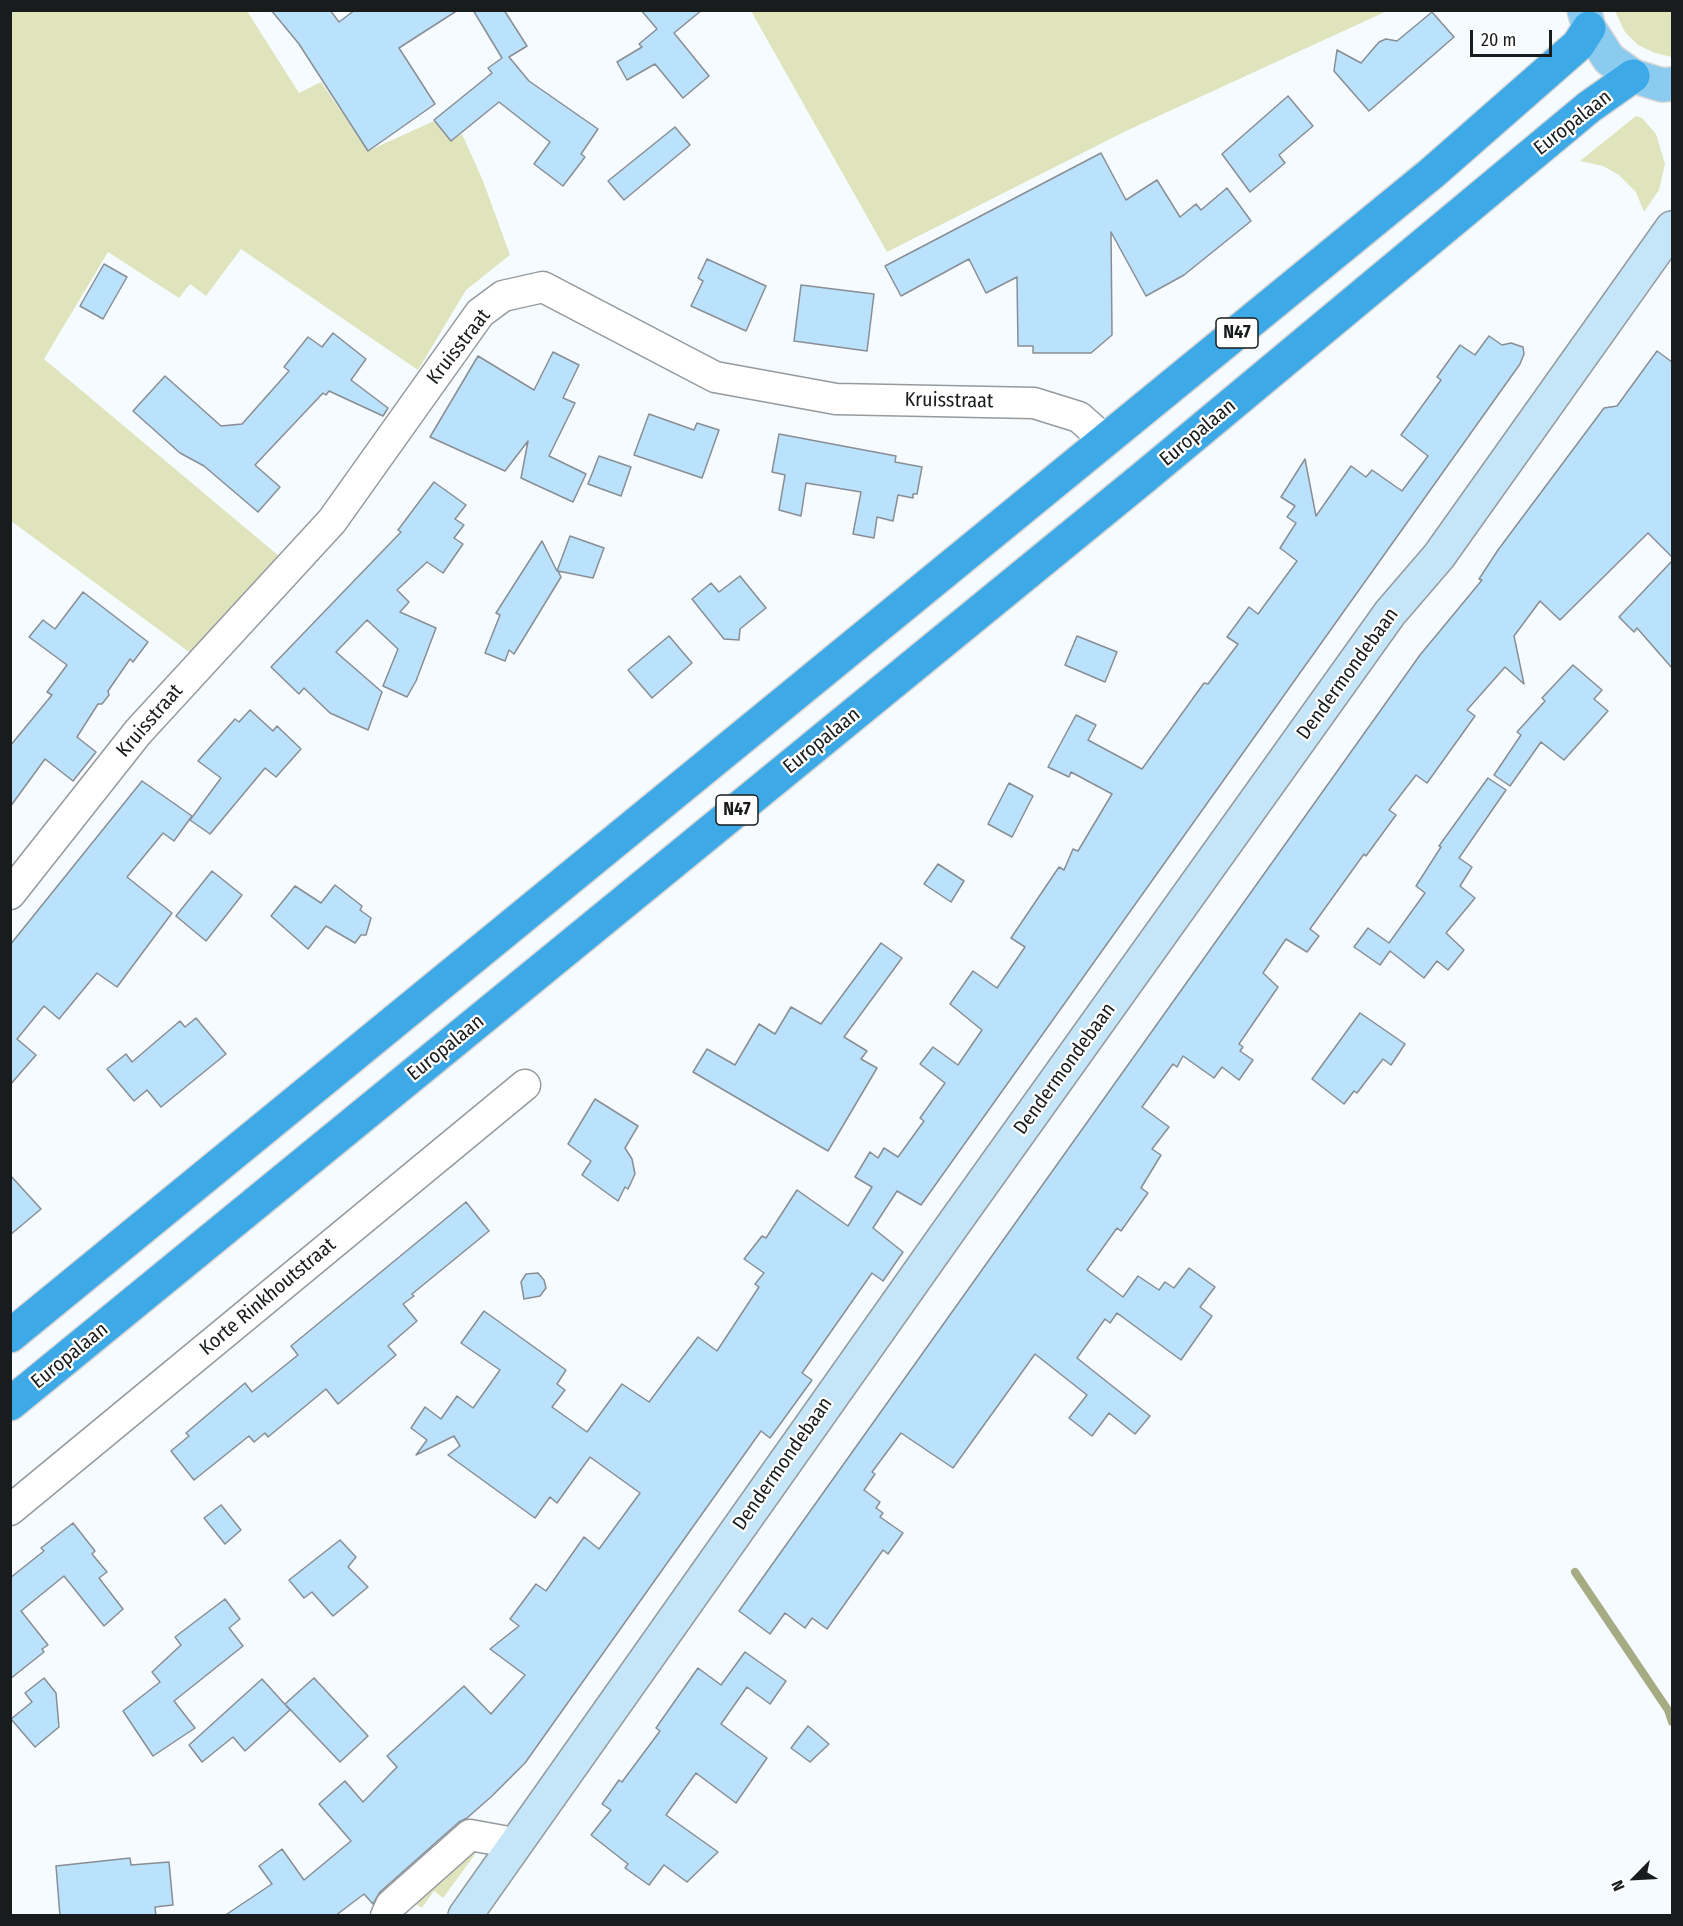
<!DOCTYPE html>
<style>
body{margin:0}
#map{position:relative;width:1683px;height:1926px;overflow:hidden;background:#f5fbff;font-family:"Fira Sans Condensed",sans-serif}
canvas{display:block}
.frame{position:absolute;inset:0;border:12px solid #191c1d;pointer-events:none}
.north{position:absolute;left:1605px;top:1848px;width:60px;height:60px;-webkit-text-stroke:4px #fff;paint-order:stroke;rotate:246deg;font-size:16px;font-weight:700;line-height:24px;text-align:center;color:#191c1d}
.north::after{content:'';display:block;margin:auto;width:21px;height:27px;background:#191c1d;clip-path:polygon(50% 0,100% 100%,50% 72%,0 100%)}
.scale{position:absolute;left:1470px;top:30px;width:82px;height:27px;box-sizing:border-box;border:3px solid #191c1d;border-top:0;padding-left:8px;font-size:18px;line-height:21px;white-space:nowrap;color:#191c1d;-webkit-text-stroke:4px #fff;paint-order:stroke}
</style>
<div id="map">
<canvas width="1683" height="1926"></canvas>
<div class="frame"></div>
<div class="north">N</div>
<div class="scale">20 m</div>
</div>
<script>
const ctx = document.querySelector('canvas').getContext('2d');
ctx.lineJoin = 'round';
function fillPath(path, color) { ctx.fillStyle = color; ctx.fill(path, 'evenodd'); }
const toPath = rows => new Path2D(rows.map(r => 'M' + r).join(''));
function trace(path, color, width, dash) { ctx.strokeStyle = color; ctx.lineWidth = width; ctx.lineCap = dash ? 'butt' : 'round'; ctx.setLineDash(dash || []); ctx.stroke(path); }
function drawText(font, color, halo, rows, align = 'center') {
  ctx.font = font + ' "Fira Sans Condensed",sans-serif'; ctx.lineWidth = 4.5; ctx.setLineDash([]); ctx.textBaseline = 'middle'; ctx.strokeStyle = halo; ctx.fillStyle = color; for (const [text, x, y, turn = 0] of rows) {
    ctx.save(); ctx.translate(x, y); ctx.rotate((+turn || 0) * Math.PI / 180); ctx.textAlign = isNaN(turn) ? turn : align; if (halo) ctx.strokeText(text, 0, 0); ctx.fillText(text, 0, 0); ctx.restore();
  }
}
fillPath(toPath([
 [11,11,247,11,299,93,321,82,368,151,434,121,451,141,462,134,483,181,510,255,466,290,418,370,241,249,206,296,190,284,179,298,108,252,44,359,280,557,192,654,11,521],
 [751,11,1387,11,1126,131,887,252],
 [1615,11,1672,11,1672,57,1655,53,1638,45,1625,32],
 [1636,116,1642,118,1656,134,1665,164,1659,190,1644,212,1636,192,1619,175,1603,166,1580,161],
 [484,1842,443,1898,434,1891,422,1908,414,1903]
]), '#dfe4bc');
trace(toPath([
 [1575,1572,1668,1710,1672,1722]
]), '#a6ab83', 8);
const building = toPath([
 [271,10,330,10,339,22,355,10,458,10,399,48,435,104,368,151,299,44,271,10],
 [473,10,504,10,527,46,509,57,529,81,598,129,581,154,585,157,563,186,534,164,550,142,499,102,451,141,434,120,492,73,488,68,502,58,473,10],
 [641,10,702,10,674,33,709,76,683,98,655,64,627,80,617,62,642,47,639,44,657,29,641,10],
 [1432,12,1454,37,1369,111,1334,71,1337,50,1361,63,1379,42,1386,39,1397,41,1432,12],
 [1288,96,1313,126,1279,155,1285,163,1250,192,1222,154,1288,96],
 [675,127,690,145,624,200,608,181,675,127],
 [1101,153,1126,200,1157,180,1180,217,1196,204,1201,210,1227,188,1251,221,1184,275,1146,296,1111,232,1112,335,1091,353,1033,353,1033,346,1018,346,1017,277,986,293,969,259,901,296,885,266,1101,153],
 [707,259,766,286,746,331,691,306,703,281,698,278,707,259],
 [104,264,127,277,103,319,80,306,104,264],
 [801,285,874,294,867,351,794,341,801,285],
 [333,333,366,359,351,380,388,408,383,416,329,391,326,395,323,393,255,465,280,487,258,512,204,466,180,453,133,411,165,376,221,426,242,424,289,371,284,367,308,337,322,347,333,333],
 [1489,336,1502,345,1511,343,1523,347,1524,354,1520,364,921,1205,897,1191,873,1228,903,1252,883,1281,872,1273,802,1373,812,1380,770,1438,761,1431,525,1763,492,1796,467,1818,459,1822,380,1892,373,1904,364,1894,335,1916,224,1916,272,1884,259,1866,282,1849,304,1880,351,1841,319,1804,345,1781,363,1802,397,1767,387,1756,464,1686,491,1714,525,1675,490,1649,519,1626,510,1619,536,1584,546,1591,584,1537,599,1549,640,1493,590,1457,557,1503,550,1497,535,1518,448,1455,460,1446,454,1436,416,1455,427,1440,411,1428,425,1407,441,1419,457,1396,473,1408,500,1370,461,1343,484,1311,566,1370,557,1384,565,1390,552,1407,587,1432,622,1384,649,1402,698,1337,717,1351,759,1287,755,1284,764,1273,744,1259,762,1236,766,1238,797,1190,848,1226,872,1187,855,1177,870,1152,878,1158,884,1148,898,1157,924,1121,920,1118,945,1083,920,1064,933,1047,958,1065,982,1030,950,1004,973,971,997,988,1025,947,1011,938,1059,867,1064,870,1073,849,1078,851,1112,794,1071,772,1069,777,1048,767,1076,715,1096,725,1088,740,1142,769,1204,683,1208,684,1238,644,1227,637,1249,607,1258,614,1297,561,1280,548,1296,523,1287,517,1295,506,1281,497,1305,459,1316,516,1351,466,1366,477,1372,470,1402,491,1428,456,1401,435,1441,380,1437,377,1460,345,1475,355,1489,336],
 [1657,351,1672,362,1672,557,1648,533,1560,620,1540,601,1514,636,1524,684,1505,667,1467,710,1475,716,1427,783,1416,775,1389,810,1396,815,1366,856,1364,854,1310,929,1319,936,1307,952,1286,939,1263,973,1278,987,1239,1044,1243,1047,1240,1051,1253,1060,1239,1080,1222,1067,1214,1078,1183,1056,1177,1067,1173,1064,1142,1107,1169,1127,1152,1149,1161,1155,1141,1188,1148,1193,1121,1231,1117,1228,1087,1270,1123,1297,1138,1276,1159,1290,1165,1282,1174,1288,1189,1268,1215,1287,1200,1307,1212,1316,1181,1360,1117,1313,1110,1323,1105,1319,1077,1358,1150,1416,1135,1434,1109,1413,1092,1436,1069,1418,1087,1395,1035,1354,953,1468,901,1433,872,1472,875,1474,864,1490,880,1502,876,1508,883,1513,880,1517,903,1533,888,1554,883,1550,827,1629,812,1618,805,1628,785,1613,770,1634,739,1611,1420,655,1482,580,1479,579,1498,550,1604,408,1617,406,1657,351],
 [553,352,579,365,563,398,575,403,549,456,586,474,573,502,521,478,528,441,505,471,430,437,478,356,534,390,553,352],
 [649,414,694,430,697,423,719,430,702,478,634,455,649,414],
 [779,434,896,456,895,462,922,467,917,494,913,494,913,498,898,495,893,521,877,517,874,538,853,534,861,492,806,483,801,516,779,510,785,475,772,472,779,434],
 [599,456,631,467,621,496,588,484,599,456],
 [434,482,466,505,455,519,464,525,454,538,463,544,443,573,427,562,397,590,409,602,400,612,436,628,416,681,407,697,383,686,398,649,367,620,336,652,382,692,368,730,330,713,304,688,299,694,271,667,401,532,398,530,434,482],
 [570,536,604,548,593,578,558,571,561,577,514,654,509,650,505,661,485,653,500,615,496,613,542,541,557,571,570,536],
 [1672,561,1672,668,1637,628,1634,632,1619,617,1672,561],
 [740,576,766,608,740,629,739,640,724,639,692,599,711,583,719,592,740,576],
 [83,592,148,642,133,662,130,659,108,691,109,695,102,704,98,704,77,737,96,752,73,781,45,759,10,807,10,746,52,695,47,692,67,665,29,637,43,620,55,629,83,592],
 [669,636,692,663,652,698,628,670,669,636],
 [1077,636,1117,652,1105,682,1065,665,1077,636],
 [1573,665,1602,690,1594,699,1608,711,1564,760,1541,742,1510,786,1494,775,1521,735,1517,732,1545,701,1542,698,1573,665],
 [250,710,273,731,277,726,301,749,276,777,265,768,210,834,190,820,221,778,198,761,235,719,239,722,250,710],
 [1488,778,1506,790,1459,858,1472,867,1460,886,1475,898,1446,933,1464,950,1448,970,1437,961,1424,978,1390,951,1380,965,1354,947,1368,928,1389,943,1425,893,1416,886,1441,847,1439,846,1488,778],
 [142,781,192,816,174,841,163,833,127,877,172,913,117,987,97,973,59,1019,44,1006,17,1039,36,1055,10,1085,10,945,142,781],
 [1009,783,1033,796,1012,837,988,824,1009,783],
 [938,864,964,881,951,902,924,884,938,864],
 [212,871,242,895,206,941,176,916,212,871],
 [335,885,362,906,360,910,371,918,366,935,361,935,355,943,326,926,308,949,271,916,295,886,321,903,335,885],
 [881,943,902,958,844,1037,867,1051,861,1059,877,1068,828,1151,693,1072,707,1049,735,1065,759,1024,775,1034,791,1007,821,1024,881,943],
 [1360,1013,1405,1044,1391,1065,1383,1059,1357,1093,1354,1091,1344,1104,1312,1079,1360,1013],
 [196,1018,226,1054,161,1107,147,1090,134,1101,107,1069,126,1054,132,1062,180,1021,185,1027,196,1018],
 [595,1099,638,1126,625,1148,632,1159,635,1174,628,1189,625,1187,618,1201,582,1175,591,1161,568,1144,595,1099],
 [10,1175,41,1209,10,1235,10,1175],
 [466,1202,489,1231,412,1294,414,1296,403,1304,417,1321,388,1346,396,1355,338,1404,326,1389,268,1437,265,1433,254,1442,249,1436,194,1480,171,1451,189,1436,186,1433,245,1383,252,1392,298,1355,291,1346,466,1202],
 [538,1273,544,1280,546,1288,540,1296,524,1299,521,1282,526,1274,538,1273],
 [221,1505,241,1530,225,1544,204,1518,221,1505],
 [73,1523,95,1551,92,1554,107,1572,99,1578,123,1609,104,1626,64,1576,21,1611,48,1645,42,1649,44,1652,10,1679,10,1578,44,1551,41,1548,73,1523],
 [340,1540,356,1557,348,1567,368,1587,333,1616,312,1592,304,1598,289,1580,340,1540],
 [225,1599,240,1619,229,1628,243,1646,174,1701,195,1728,153,1756,123,1711,160,1682,152,1672,181,1645,175,1637,225,1599],
 [745,1652,786,1681,770,1704,747,1687,721,1724,767,1758,736,1803,696,1773,666,1815,718,1852,687,1882,664,1865,649,1885,625,1868,628,1864,591,1835,611,1810,602,1804,619,1780,622,1782,660,1731,656,1728,698,1668,721,1685,745,1652],
 [44,1678,56,1693,59,1727,35,1747,11,1719,32,1702,25,1693,44,1678],
 [314,1678,368,1736,340,1762,285,1704,314,1678],
 [262,1679,290,1710,245,1751,233,1737,202,1762,189,1745,262,1679],
 [808,1726,829,1744,810,1762,791,1748,808,1726],
 [130,1858,131,1865,169,1862,173,1905,155,1907,156,1916,60,1916,56,1866,130,1858]
]);
fillPath(building, '#bbe2fc');
trace(building, '#888e93', 1.5);
const street = toPath([
 [10,894,138,732,332,521,480,313,503,296,543,287,715,377,836,399,1034,403,1079,417,1106,441],
 [10,1510,525,1085],
 [386,1916,391,1905,470,1835,514,1843]
]);
const secondary = toPath([
 [465,1916,945,1236,1390,613,1439,556,1672,228]
]);
const primary = toPath([
 [1584,10,1589,28,1609,59,1633,76,1662,85,1672,84]
]);
const highway = toPath([
 [10,1336,1432,173,1578,45,1589,28],
 [10,1404,1143,478,1589,107,1633,76]
]);
trace(street, '#949a9e', 33);
trace(secondary, '#949a9e', 36);
trace(primary, '#d6d6d6', 36);
trace(highway, '#d6d6d6', 36);
trace(street, '#fff', 30);
trace(secondary, '#c5e5f8', 33);
trace(primary, '#8bcbf0', 33);
trace(highway, '#3da9e6', 33);
for (const [x, y, w] of [
 [1237,333,42],
 [737,810,42]
]) { const box = new Path2D(); box.roundRect(x - w / 2, y - 15, w, 30, 4.5); ctx.fillStyle = '#fff'; ctx.fill(box); trace(box, '#191c1d', 1.5); }
drawText('bold 18px', '#191c1d', null, [
 ["N47",1237,333],
 ["N47",737,810]
]);
drawText('20px', '#191c1d', '#fff', [
 ["Europalaan",1573,123,-38],
 ["Kruisstraat",459,347,-52],
 ["Kruisstraat",949,401,1],
 ["Europalaan",1198,433,-40],
 ["Dendermondebaan",1348,674,-54],
 ["Kruisstraat",150,721,-49],
 ["Europalaan",822,741,-39],
 ["Europalaan",446,1048,-39],
 ["Dendermondebaan",1065,1069,-54],
 ["Korte Rinkhoutstraat",268,1297,-40],
 ["Europalaan",70,1356,-39],
 ["Dendermondebaan",783,1464,-55]
]);
</script>
